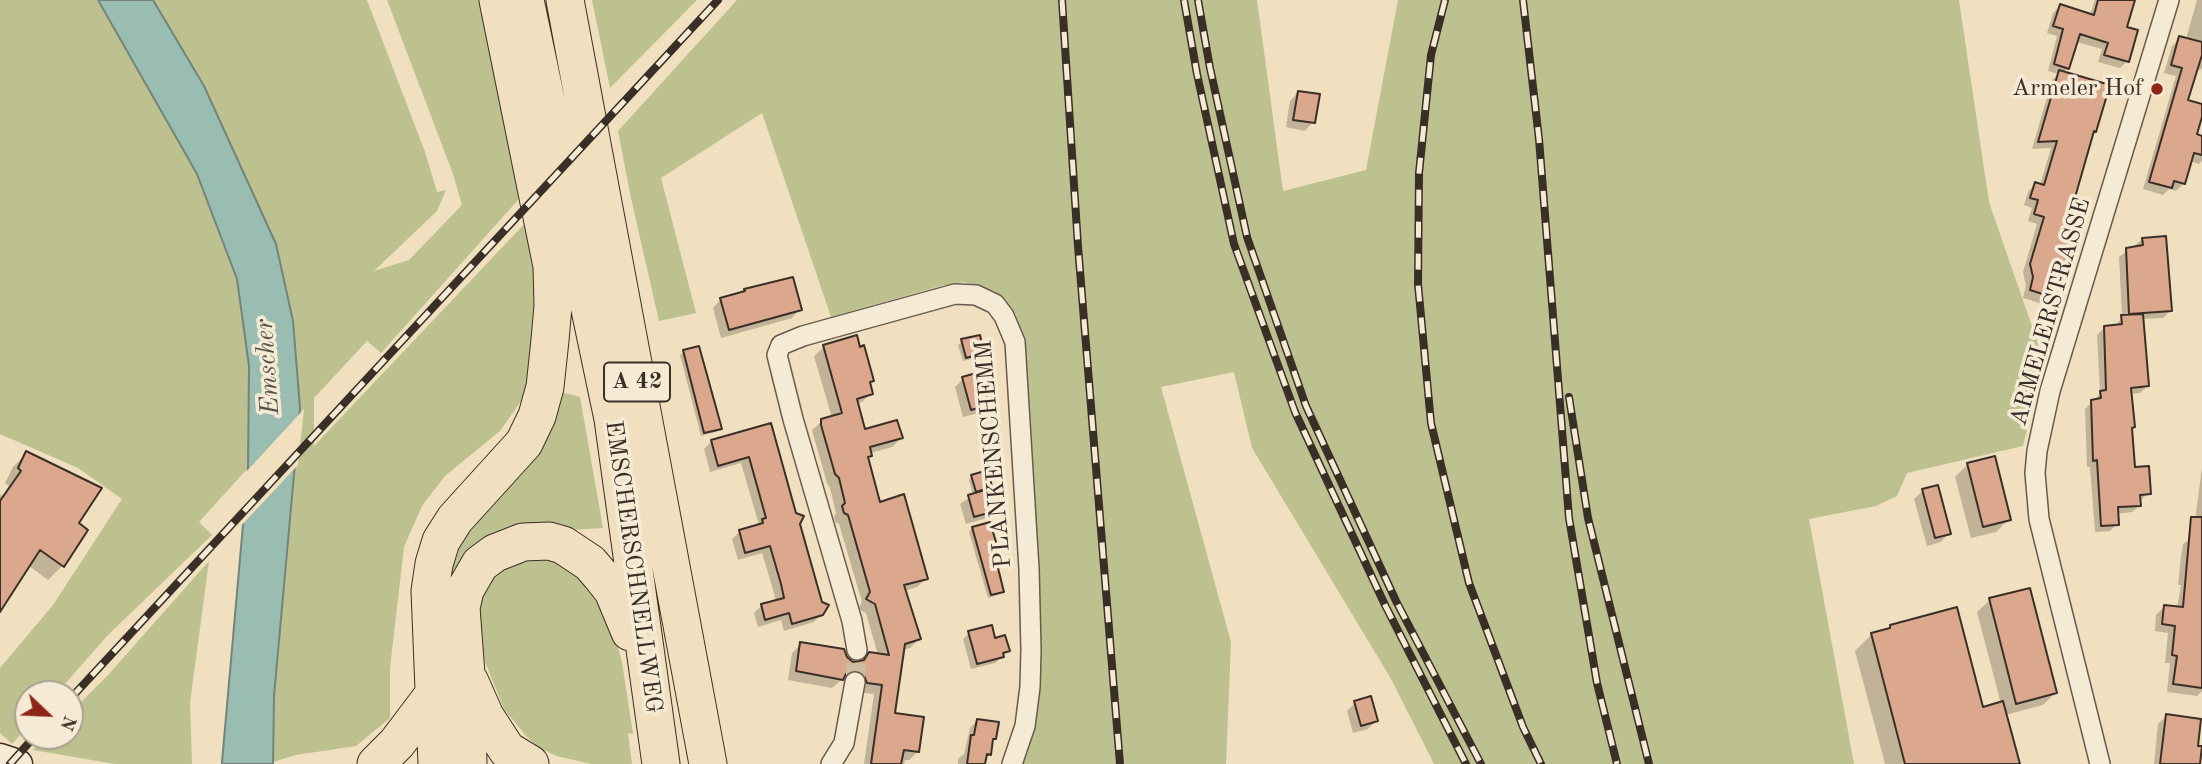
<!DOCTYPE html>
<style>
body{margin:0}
#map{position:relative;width:2202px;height:764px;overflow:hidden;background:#f0e0bf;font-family:"Old Standard TT",serif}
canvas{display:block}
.north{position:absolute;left:14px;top:680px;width:70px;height:70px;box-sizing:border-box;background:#f5ebd5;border:2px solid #aaa08f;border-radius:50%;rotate:113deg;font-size:19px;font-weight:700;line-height:28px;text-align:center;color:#3a2f27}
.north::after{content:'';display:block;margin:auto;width:24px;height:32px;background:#8f2418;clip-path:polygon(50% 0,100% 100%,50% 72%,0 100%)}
</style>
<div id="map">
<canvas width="2202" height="764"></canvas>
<div class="north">N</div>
</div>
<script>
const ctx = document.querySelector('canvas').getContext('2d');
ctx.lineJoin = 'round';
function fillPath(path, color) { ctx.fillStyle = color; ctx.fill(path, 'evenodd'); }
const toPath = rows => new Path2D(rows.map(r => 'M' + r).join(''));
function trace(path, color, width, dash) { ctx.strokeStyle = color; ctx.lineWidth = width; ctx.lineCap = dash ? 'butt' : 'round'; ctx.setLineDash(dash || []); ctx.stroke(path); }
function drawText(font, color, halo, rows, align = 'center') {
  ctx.font = font + ' "Old Standard TT",serif'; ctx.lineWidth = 7; ctx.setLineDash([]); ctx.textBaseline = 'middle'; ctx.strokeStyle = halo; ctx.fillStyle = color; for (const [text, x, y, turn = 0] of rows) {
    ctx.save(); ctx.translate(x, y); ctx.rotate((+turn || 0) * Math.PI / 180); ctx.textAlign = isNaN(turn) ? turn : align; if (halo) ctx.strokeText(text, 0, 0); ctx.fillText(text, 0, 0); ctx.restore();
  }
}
fillPath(toPath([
 [0,0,98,0,197,174,237,279,249,365,248,468,199,522,212,535,108,635,56,694,28,694,28,726,12,744,0,733,0,668,53,605,122,499,78,468,0,434],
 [153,0,367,0,425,152,437,192,446,190,437,211,374,271,409,260,462,205,453,174,387,0,488,0,527,190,381,353,367,341,314,398,314,446,530,218,545,288,535,381,500,431,445,476,422,506,404,547,390,668,390,718,356,746,296,755,273,762,274,696,300,408,293,321,276,244,204,86],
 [592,0,697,0,610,88],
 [737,0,1257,0,1283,191,1366,170,1398,0,1959,0,1989,202,2045,364,2034,399,2023,446,1907,473,1897,496,1876,506,1809,519,1854,764,1434,764,1390,677,1252,448,1234,372,1161,387,1231,642,1226,764,1022,764,1038,705,1041,655,1040,611,1022,340,1016,315,1004,298,994,291,964,282,940,286,831,317,762,113,661,178,696,313,659,321,631,198,618,131],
 [561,392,580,397,603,528,529,533,447,630,450,572,461,536],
 [534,554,579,570,611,622,622,662,633,734,628,733,632,764,591,764,557,756,539,748,527,737,504,709,479,647,473,611,491,575],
 [209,561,190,703,192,764,115,764,33,750,47,736,70,736,70,713,108,675]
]), '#bdc18f');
const water = toPath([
 [98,0,153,0,204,86,276,244,293,321,300,408,274,696,273,764,222,764,222,762,248,468,249,366,237,279,197,174,98,0]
]);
fillPath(water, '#9abdb1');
trace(water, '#74847a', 2);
fillPath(toPath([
 [304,409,298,465,240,527,245,473]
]), '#f0e0bf');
fillPath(toPath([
 [2095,0,2133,0,2125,28,2136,31,2127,61,2120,68,2098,62,2102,49,2076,42,2068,68,2063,73,2094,131,2091,134,2069,215,2072,235,2056,284,2050,296,2043,304,2023,298,2026,286,2023,272,2037,224,2028,221,2032,208,2024,205,2028,192,2035,184,2040,185,2051,148,2032,149,2052,80,2058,74,2048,71,2057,36,2047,33,2053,13,2060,6,2090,15],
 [2197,0,2202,0,2202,68,2200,70,2196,69,2186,101,2202,105,2195,135,2202,138,2202,161,2199,164,2190,161,2184,183,2176,191,2169,189,2163,195,2143,189,2176,76,2164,73,2169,56,2172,46,2180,38,2186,39],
 [1298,92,1313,122,1305,131,1286,127,1290,101],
 [2143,239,2171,310,2163,318,2141,319,2148,386,2140,393,2130,394,2133,469,2149,493,2139,501,2140,505,2132,512,2116,514,2117,524,2110,531,2095,532,2090,467,2087,467,2085,409,2100,394,2097,335,2104,328,2115,327,2122,317,2119,257],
 [745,291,800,309,792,318,721,338,713,308,721,299],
 [962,341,982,353,979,357,963,361,958,345],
 [824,347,872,381,868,384,871,393,862,402,856,404,864,431,901,438,892,447,870,453,867,459,879,504,926,578,917,587,904,591,919,639,910,648,902,650,893,714,918,751,909,760,905,760,904,764,864,764,874,694,858,692,855,682,846,678,840,681,832,688,788,680,792,653,801,644,846,658,853,663,861,662,869,654,878,655,866,613,858,609,862,602,839,524,835,522,834,517,836,513,830,488,827,483,813,434,812,430,822,421,832,418,814,356],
 [684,352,720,428,716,432,701,436,680,355],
 [963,379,987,405,979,413,963,417,955,387],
 [770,425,822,614,814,622,784,631,781,620,758,627,754,613,762,605,776,602,774,593,762,553,738,560,732,539,740,531,759,525,741,463,710,472,704,449,712,441],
 [27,453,76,523,62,566,48,580,28,565,0,609,0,494,2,496,9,486,5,483,13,467],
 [1968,464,2009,519,1996,532,1971,538,1955,477],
 [2202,467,2202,691,2197,696,2167,692,2170,663,2165,663,2168,633,2155,631,2156,615,2164,607,2177,608,2181,585,2178,585,2181,557,2183,544,2193,537],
 [972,476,990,486,987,490,993,511,984,519,966,524,960,504,973,495,969,480],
 [1923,491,1949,533,1941,542,1927,546,1914,499],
 [972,528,1002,591,998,595,988,598,969,532],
 [1990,600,2055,693,2043,705,2005,715,2018,764,1885,764,1855,651,1872,634,1887,630,1891,626,1982,709,2001,704,1977,612],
 [969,633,994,640,1008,651,995,663,971,669,963,639],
 [1355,703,1377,720,1368,729,1353,733,1347,711],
 [2166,716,2196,747,2198,764,2154,764,2158,724],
 [977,721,997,723,989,754,984,759,983,764,958,764,958,759,964,754,970,728]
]), '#0003');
const building = toPath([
 [2098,0,2135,0,2127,27,2138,30,2129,62,2104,55,2108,43,2080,34,2069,69,2054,64,2063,29,2053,26,2060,4,2094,15,2098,0],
 [2179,36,2202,42,2202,55,2188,100,2202,104,2202,117,2197,134,2202,136,2202,155,2194,153,2185,184,2174,181,2172,188,2149,182,2182,68,2171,65,2179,36],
 [2059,70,2110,85,2096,132,2094,131,2070,215,2079,230,2075,233,2062,274,2058,285,2056,284,2052,297,2030,290,2033,277,2030,264,2044,217,2034,214,2038,200,2030,198,2035,182,2044,185,2057,141,2038,142,2059,70],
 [1298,91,1320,94,1315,123,1293,120,1298,91],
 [2166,236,2172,311,2129,314,2126,248,2143,245,2142,238,2166,236],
 [793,277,802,310,729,330,720,298,745,291,744,289,793,277],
 [2143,314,2149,386,2131,388,2135,427,2132,428,2135,467,2149,466,2151,494,2140,495,2141,506,2118,507,2119,525,2101,526,2097,460,2093,461,2091,400,2101,398,2100,391,2106,390,2104,326,2122,324,2121,315,2143,314],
 [857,335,860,347,864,345,874,381,870,382,873,394,857,399,865,429,897,420,903,438,870,447,872,456,868,457,880,502,904,494,928,579,904,585,921,639,905,644,895,713,924,717,919,752,904,750,901,764,871,764,882,685,867,683,863,673,856,670,846,674,843,680,796,671,800,642,844,649,847,657,853,662,864,660,869,652,889,655,875,604,866,599,870,592,848,515,844,513,842,506,845,503,839,478,835,474,821,425,821,419,842,413,823,345,857,335],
 [980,335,984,353,966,358,961,339,980,335],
 [699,346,722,429,704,433,683,350,699,346],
 [980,372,989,405,971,410,962,377,980,372],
 [771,423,796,513,804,516,800,524,822,602,829,605,823,615,792,624,789,613,765,620,761,604,784,598,781,584,770,546,745,553,739,530,763,523,762,519,766,518,749,457,718,466,711,440,771,423],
 [26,451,102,488,79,523,88,530,64,567,40,550,0,612,0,501,21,471,18,468,26,451],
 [1995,456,2011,520,1983,527,1967,463,1995,456],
 [988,470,992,487,976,492,971,475,988,470],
 [1938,485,1951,534,1935,538,1922,489,1938,485],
 [988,489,995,511,974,517,968,495,988,489],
 [2191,517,2202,517,2202,688,2173,684,2177,656,2172,655,2175,626,2162,624,2164,605,2183,607,2191,517],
 [990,522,996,542,992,544,1004,592,991,595,972,527,990,522],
 [2030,588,2057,693,2016,704,1989,598,2030,588],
 [1957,607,1983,707,2003,701,2020,764,1905,764,1871,633,1890,628,1890,625,1957,607],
 [992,625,995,638,1005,635,1010,651,1003,653,1004,657,977,664,968,631,992,625],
 [1371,696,1378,721,1361,726,1354,701,1371,696],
 [2166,714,2201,719,2198,746,2202,746,2200,764,2160,764,2166,714],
 [977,719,999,722,996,739,993,739,991,755,987,754,985,764,967,764,971,735,974,735,977,719]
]);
fillPath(building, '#dca88d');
trace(building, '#3a2f27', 2);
trace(toPath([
 [855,682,857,650]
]), '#ccbda1', 19, [19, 10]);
const minor = toPath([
 [857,650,852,621,793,419,777,355,781,345,803,336,955,294,976,295,995,304,1004,316,1015,342,1029,569,1031,650,1030,687,1025,726,1012,764],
 [831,764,844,743,855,682],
 [2100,764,2039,519,2035,473,2037,451,2050,391,2169,0]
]);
const secondary = toPath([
 [0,758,18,764]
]);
const motorway = toPath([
 [525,0,613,419,661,764],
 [565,0,708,764],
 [470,682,485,716,507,750,530,764],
 [376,764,397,743,434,694],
 [437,764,430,591,434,564,441,541,455,519,524,443,537,416,545,387,550,340,553,306,552,266,498,0],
 [468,764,466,674,461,608,465,590,480,564,495,553,523,542,549,541,563,545,590,563,602,577,613,591,630,632]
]);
trace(minor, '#685b4d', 22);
trace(secondary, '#3a2f27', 31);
trace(motorway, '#3a2f27', 39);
trace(minor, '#f5ebd5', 19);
trace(secondary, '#f5ebd5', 28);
trace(motorway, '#f0e0bf', 37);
const rail = toPath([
 [1062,0,1078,246,1120,764],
 [1184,0,1197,74,1234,244,1295,412,1385,605,1466,764],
 [1198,0,1210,68,1247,237,1306,406,1396,601,1481,764],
 [1445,0,1431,55,1419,173,1418,284,1431,423,1469,583,1523,727,1541,764],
 [1523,0,1539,139,1569,518,1597,683,1617,764],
 [1569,397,1588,518,1649,764],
 [70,699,718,0],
 [10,764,35,736]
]);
trace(rail, '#3a2f27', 8);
trace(rail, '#f5ebd5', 5, [16]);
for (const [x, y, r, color] of [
 [2157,89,7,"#8f2418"]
]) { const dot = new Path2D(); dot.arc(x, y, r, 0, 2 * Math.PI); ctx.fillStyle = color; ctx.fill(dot); trace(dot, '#f5ebd5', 2.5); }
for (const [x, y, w] of [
 [637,382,66]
]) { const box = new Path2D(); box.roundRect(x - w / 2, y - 19.5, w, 39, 5); ctx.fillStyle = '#f5ebd5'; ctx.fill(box); trace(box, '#3a2f27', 2); }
drawText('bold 23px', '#3a2f27', null, [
 ["A 42",637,382]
]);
drawText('24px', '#3a2f27', '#f5ebd5', [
 ["Armeler Hof",2143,89]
], 'right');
drawText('24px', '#3a2f27', '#f5ebd5', [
 ["ARMELERSTRASSE",2051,312,-74],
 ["PLANKENSCHEMM",994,454,-95],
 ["EMSCHERSCHNELLWEG",633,567,82]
]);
drawText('italic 26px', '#52524a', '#f5ebd5', [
 ["Emscher",268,367,-94]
]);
</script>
